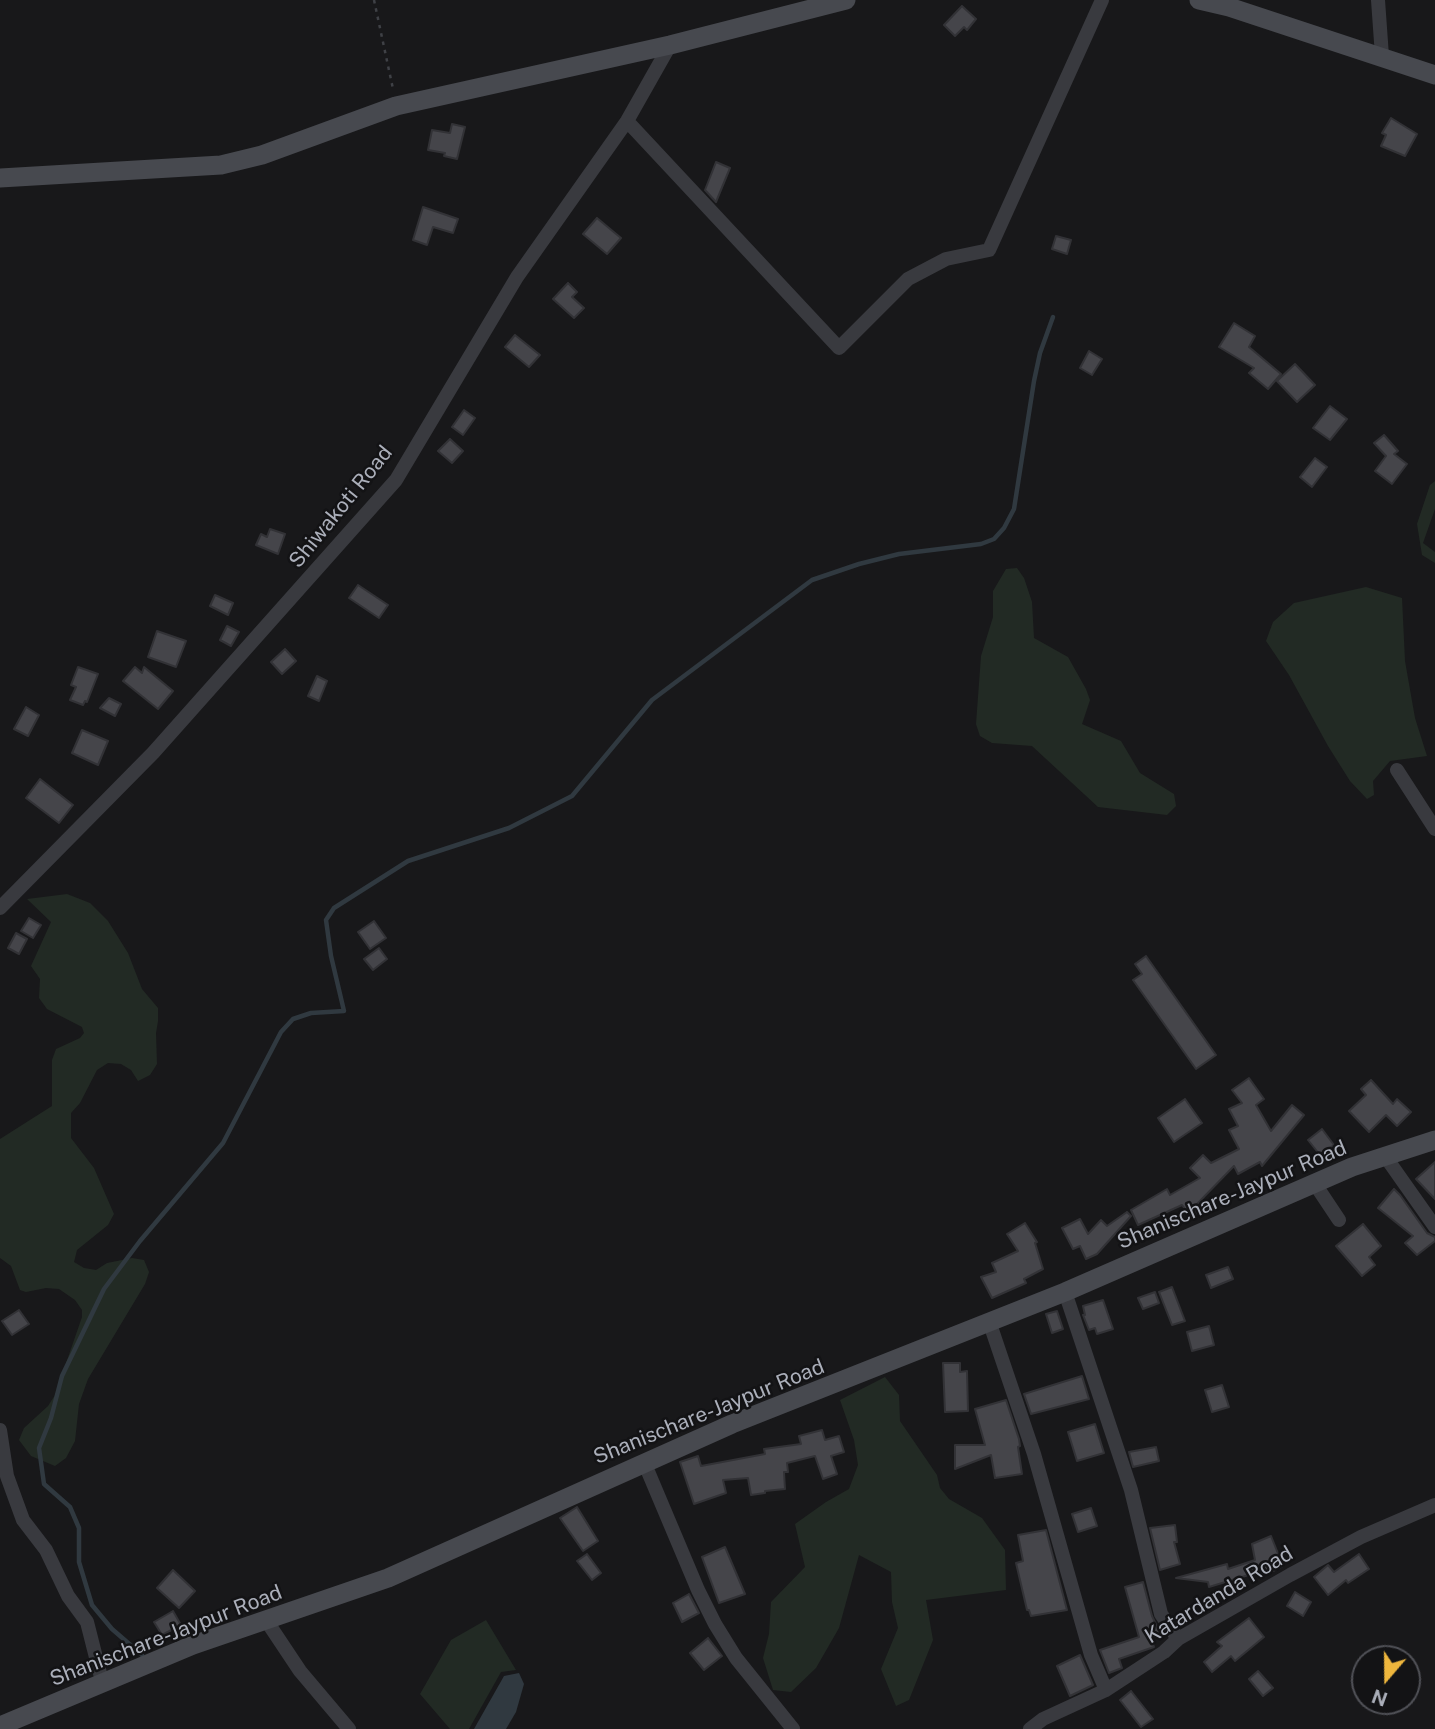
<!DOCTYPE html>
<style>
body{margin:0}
#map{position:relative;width:1435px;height:1729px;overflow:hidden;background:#18181a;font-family:"Public Sans",sans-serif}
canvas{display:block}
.north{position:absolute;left:1351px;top:1645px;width:70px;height:70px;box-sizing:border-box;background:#131315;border:2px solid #505157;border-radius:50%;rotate:200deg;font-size:19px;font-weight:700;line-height:28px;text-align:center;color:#abafba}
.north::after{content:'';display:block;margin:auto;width:24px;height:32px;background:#eeb63d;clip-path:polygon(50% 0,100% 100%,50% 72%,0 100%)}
</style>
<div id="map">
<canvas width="1435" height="1729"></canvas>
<div class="north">N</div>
</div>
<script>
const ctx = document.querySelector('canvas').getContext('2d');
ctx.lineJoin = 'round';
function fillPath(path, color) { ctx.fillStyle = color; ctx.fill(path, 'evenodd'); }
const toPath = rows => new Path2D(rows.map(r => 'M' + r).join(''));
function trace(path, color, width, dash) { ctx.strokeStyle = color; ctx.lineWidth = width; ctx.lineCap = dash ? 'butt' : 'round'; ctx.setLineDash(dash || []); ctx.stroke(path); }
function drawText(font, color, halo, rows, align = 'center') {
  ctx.font = font + ' "Public Sans",sans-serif'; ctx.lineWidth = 5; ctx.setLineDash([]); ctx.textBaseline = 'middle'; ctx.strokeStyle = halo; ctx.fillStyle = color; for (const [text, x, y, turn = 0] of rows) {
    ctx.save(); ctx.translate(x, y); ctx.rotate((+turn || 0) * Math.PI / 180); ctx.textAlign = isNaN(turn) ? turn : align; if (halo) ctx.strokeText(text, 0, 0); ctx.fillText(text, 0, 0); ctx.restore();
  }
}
fillPath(toPath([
 [1435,481,1435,509,1423,543,1435,552,1435,563,1422,555,1417,524,1430,485],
 [1017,568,1024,578,1032,602,1034,638,1068,657,1086,689,1090,700,1082,724,1121,741,1140,773,1174,794,1176,806,1167,815,1098,807,1032,746,992,743,980,736,976,724,981,656,993,617,993,591,1006,569],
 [1366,587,1402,598,1405,661,1415,718,1427,756,1390,761,1373,781,1374,795,1367,799,1350,781,1328,746,1289,675,1266,641,1273,622,1294,603],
 [67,894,90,903,108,921,128,953,142,989,158,1008,158,1021,156,1033,157,1064,150,1075,138,1081,131,1070,121,1064,108,1063,97,1070,80,1103,71,1113,71,1138,94,1168,114,1214,108,1225,77,1250,74,1262,84,1268,96,1270,107,1263,132,1258,144,1260,149,1272,145,1284,88,1379,79,1404,75,1441,66,1458,55,1466,31,1456,19,1440,24,1428,48,1406,55,1395,82,1317,82,1310,75,1300,59,1289,46,1288,26,1292,20,1290,11,1266,0,1258,0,1139,52,1106,52,1060,56,1049,80,1038,84,1033,82,1027,47,1009,39,998,40,979,31,966,51,922,27,899],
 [885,1377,899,1395,900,1421,937,1475,940,1488,949,1499,982,1518,1005,1550,1006,1590,926,1600,933,1640,909,1700,896,1706,881,1669,898,1628,892,1602,891,1572,859,1555,839,1628,816,1668,791,1692,773,1690,763,1658,769,1634,771,1602,805,1567,795,1524,826,1502,849,1489,858,1465,854,1440,840,1400],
 [486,1620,516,1670,501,1672,469,1729,450,1729,420,1694,451,1640]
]), '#222a24');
fillPath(toPath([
 [519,1673,524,1684,516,1712,506,1729,474,1729,504,1676]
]), '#303940');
trace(toPath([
 [142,1655,112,1629,92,1605,79,1562,79,1528,70,1507,44,1484,39,1448,51,1418,62,1376,104,1289,140,1241,223,1143,281,1032,293,1019,311,1013,344,1011,331,956,326,920,334,908,408,861,509,828,572,796,652,700,812,580,859,564,899,554,981,544,994,539,1004,528,1014,509,1034,381,1040,353,1053,317]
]), '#303940', 4.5);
const building = toPath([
 [962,6,976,19,967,30,964,27,955,36,944,25,962,6],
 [1391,118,1417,134,1405,156,1381,146,1386,135,1382,133,1391,118],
 [452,124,465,127,457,159,444,156,445,153,428,150,432,130,450,133,452,124],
 [716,162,730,168,716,202,705,190,716,162],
 [423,207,458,219,453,233,433,227,427,245,413,240,423,207],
 [597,218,621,238,607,254,583,234,597,218],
 [1056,236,1071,240,1067,254,1052,249,1056,236],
 [568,283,577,292,572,297,584,308,574,318,553,299,568,283],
 [1234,323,1255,336,1249,347,1281,374,1268,389,1249,373,1254,368,1219,347,1234,323],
 [515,335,540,355,529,367,505,347,515,335],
 [1089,351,1102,359,1092,375,1080,368,1089,351],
 [1295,364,1315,385,1297,402,1277,381,1295,364],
 [1330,406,1347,419,1330,440,1313,428,1330,406],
 [464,410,475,418,463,435,452,427,464,410],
 [1384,435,1398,451,1394,454,1407,464,1392,484,1375,471,1386,456,1374,443,1384,435],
 [450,439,463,451,452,463,438,451,450,439],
 [1315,458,1327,467,1312,487,1300,477,1315,458],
 [270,529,285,534,278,554,256,545,261,534,267,537,270,529],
 [358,585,388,605,379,618,349,598,358,585],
 [215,595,233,603,228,615,210,606,215,595],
 [227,626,239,632,231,646,220,640,227,626],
 [157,631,186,641,176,667,148,657,157,631],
 [285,649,296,661,282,674,271,662,285,649],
 [78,667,98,674,87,702,85,701,83,705,70,700,76,687,71,685,78,667],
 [135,667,142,673,144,667,173,691,158,709,123,681,135,667],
 [317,676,327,681,319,701,308,696,317,676],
 [109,698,121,704,115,716,100,708,109,698],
 [26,707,39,715,28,736,14,729,26,707],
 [82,730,108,741,98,765,72,753,82,730],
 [40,779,73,805,59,823,26,798,40,779],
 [29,918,41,925,33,938,21,931,29,918],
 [374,921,386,938,370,949,358,932,374,921],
 [16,933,27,939,19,954,8,948,16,933],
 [379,948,387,959,373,970,364,959,379,948],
 [1146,956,1216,1055,1196,1069,1133,980,1142,974,1135,964,1146,956],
 [1249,1078,1264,1099,1256,1105,1271,1131,1292,1105,1304,1115,1262,1166,1260,1162,1238,1174,1234,1166,1197,1204,1202,1211,1192,1218,1182,1205,1138,1225,1131,1210,1167,1189,1170,1195,1200,1178,1190,1168,1203,1155,1211,1163,1239,1149,1229,1130,1238,1126,1229,1109,1242,1103,1232,1090,1249,1078],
 [1371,1080,1393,1104,1397,1099,1411,1112,1397,1126,1386,1115,1369,1132,1349,1111,1366,1095,1361,1089,1371,1080],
 [1185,1099,1202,1123,1174,1142,1158,1118,1185,1099],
 [1322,1129,1334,1145,1320,1155,1308,1140,1322,1129],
 [1435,1162,1435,1199,1416,1179,1435,1162],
 [1394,1189,1400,1195,1427,1233,1435,1237,1435,1241,1417,1255,1405,1243,1413,1236,1378,1208,1394,1189],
 [1127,1212,1131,1216,1097,1254,1086,1259,1080,1246,1073,1249,1062,1228,1080,1219,1088,1234,1101,1220,1107,1226,1127,1212],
 [1025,1223,1037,1242,1035,1243,1043,1269,1024,1279,1026,1283,992,1298,981,1277,996,1272,992,1263,1018,1251,1007,1234,1025,1223],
 [1363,1224,1381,1246,1369,1257,1375,1265,1362,1276,1336,1246,1363,1224],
 [1228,1267,1233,1279,1211,1288,1206,1275,1228,1267],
 [1172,1287,1185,1321,1172,1325,1159,1292,1172,1287],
 [1155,1292,1159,1303,1143,1309,1138,1298,1155,1292],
 [1103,1300,1113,1329,1097,1334,1095,1328,1089,1330,1083,1315,1085,1315,1083,1306,1103,1300],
 [19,1310,29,1324,12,1335,2,1321,19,1310],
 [1057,1311,1063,1329,1052,1333,1046,1314,1057,1311],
 [1209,1326,1214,1345,1192,1351,1187,1332,1209,1326],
 [943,1363,960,1363,960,1372,967,1371,968,1411,945,1412,943,1363],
 [1082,1376,1089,1399,1031,1414,1024,1394,1082,1376],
 [1222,1385,1229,1407,1212,1412,1205,1390,1222,1385],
 [1006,1400,1019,1439,1020,1446,1018,1447,1022,1474,995,1478,991,1455,955,1469,955,1445,985,1445,975,1409,1006,1400],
 [1095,1424,1104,1453,1077,1461,1068,1432,1095,1424],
 [822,1430,825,1440,839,1436,844,1452,831,1456,837,1474,823,1479,815,1456,787,1463,788,1472,784,1472,785,1489,765,1491,765,1493,751,1495,748,1478,723,1480,726,1493,694,1504,680,1462,698,1456,701,1466,765,1454,764,1449,801,1444,799,1436,822,1430],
 [1156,1447,1159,1461,1133,1467,1129,1452,1156,1447],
 [577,1507,598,1541,583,1551,560,1518,577,1507],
 [1091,1508,1097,1526,1078,1532,1072,1514,1091,1508],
 [1175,1525,1177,1542,1174,1542,1180,1564,1160,1570,1150,1528,1175,1525],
 [1046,1530,1067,1610,1031,1616,1029,1610,1027,1610,1016,1563,1023,1561,1018,1535,1046,1530],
 [1271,1536,1283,1566,1267,1574,1265,1570,1209,1587,1208,1582,1176,1578,1227,1564,1228,1569,1255,1560,1252,1544,1271,1536],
 [725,1547,745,1594,719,1603,702,1557,725,1547],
 [587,1554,601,1573,592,1580,577,1561,587,1554],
 [1359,1554,1369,1569,1348,1583,1346,1580,1328,1595,1314,1577,1328,1565,1334,1572,1359,1554],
 [173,1570,195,1591,179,1608,157,1588,173,1570],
 [1143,1582,1152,1616,1161,1635,1151,1638,1154,1647,1119,1659,1122,1668,1109,1673,1100,1650,1139,1637,1125,1587,1143,1582],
 [1295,1592,1311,1602,1303,1616,1287,1606,1295,1592],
 [689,1594,699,1613,682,1622,673,1603,689,1594],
 [173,1611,181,1625,162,1635,154,1622,173,1611],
 [1249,1618,1264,1637,1235,1661,1231,1656,1212,1672,1204,1662,1222,1646,1217,1642,1249,1618],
 [708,1638,722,1656,704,1670,690,1653,708,1638],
 [1080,1655,1093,1685,1070,1696,1057,1666,1080,1655],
 [1258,1671,1273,1688,1263,1696,1249,1679,1258,1671],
 [1131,1691,1153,1719,1141,1727,1120,1700,1131,1691]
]);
fillPath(building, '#45454a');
trace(building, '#323236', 2);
trace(toPath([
 [374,0,393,89]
]), '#3f4146', 2.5, [3.5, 5]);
trace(toPath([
 [1378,0,1382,56],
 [627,121,839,348,908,279,946,259,989,250,1102,0],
 [1397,770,1435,829],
 [0,908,153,753,396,480,517,277,627,121,670,45],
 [1385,1156,1435,1227],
 [1315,1184,1339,1220],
 [1065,1292,1131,1490,1161,1614,1178,1639],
 [989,1321,1034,1454,1091,1655,1106,1690],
 [0,1430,7,1476,23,1520,46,1550,68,1596,87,1622,103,1685],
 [644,1462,698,1590,715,1624,736,1658,793,1729],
 [266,1620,300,1671,349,1729],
 [1030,1729,1043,1719,1106,1690,1164,1652,1178,1639,1290,1575,1361,1537,1435,1505]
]), '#393a3f', 14);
trace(toPath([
 [1199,0,1229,7,1435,75],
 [0,178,221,165,262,155,396,106,670,45,846,0],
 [0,1726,193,1645,388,1578,732,1424,1065,1292,1352,1167,1435,1140]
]), '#47494f', 19);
drawText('21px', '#abafba', '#131315', [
 ["Shiwakoti Road",341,507,-51],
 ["Shanischare-Jaypur Road",1232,1195,-23],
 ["Shanischare-Jaypur Road",709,1412,-22],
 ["Katardanda Road",1219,1595,-31],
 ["Shanischare-Jaypur Road",166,1636,-21]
]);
</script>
